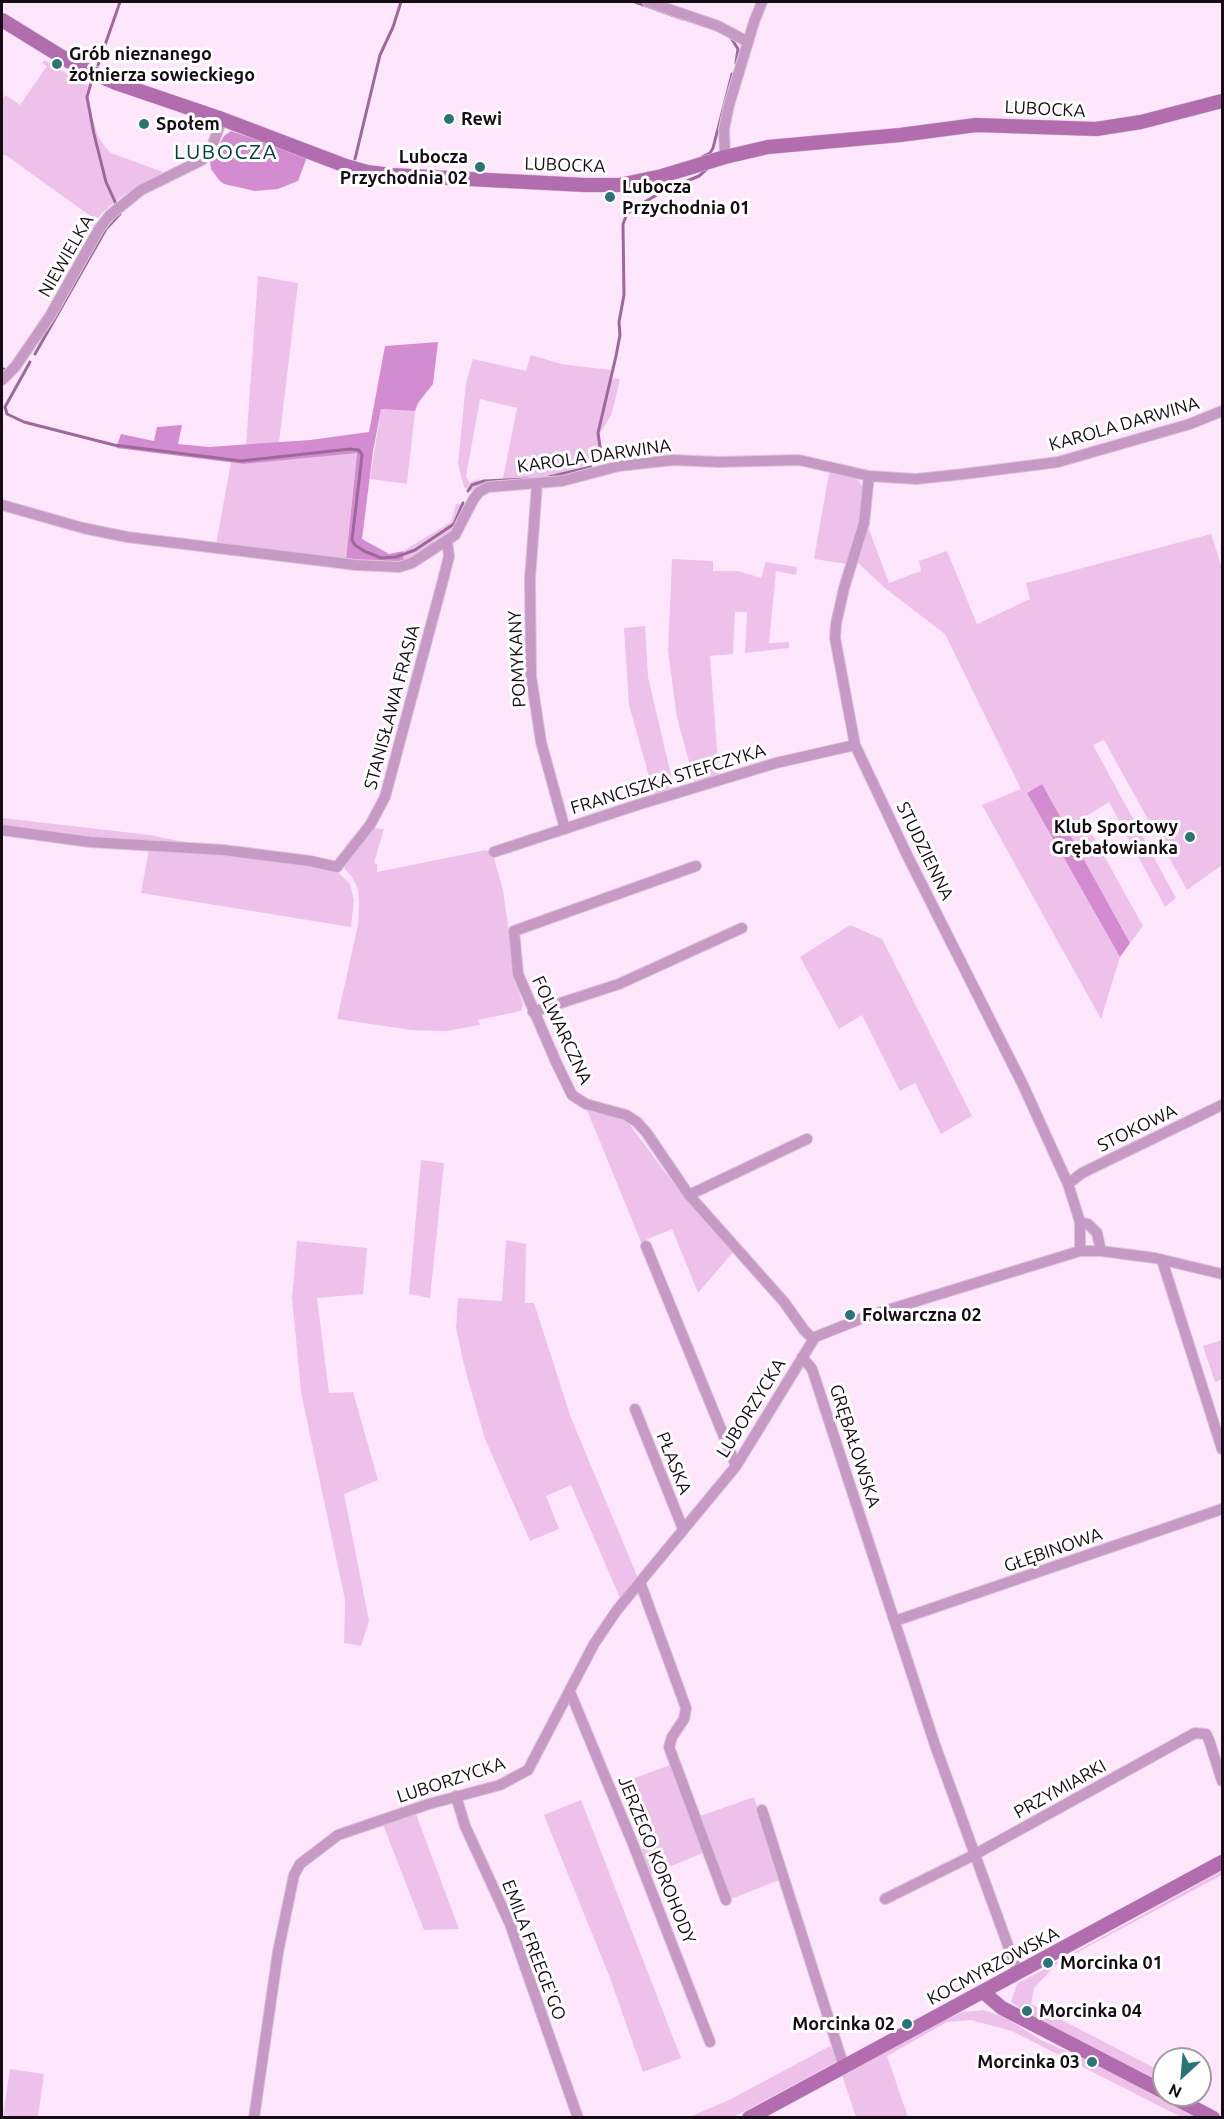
<!DOCTYPE html>
<meta charset="utf-8">
<style>
body{margin:0}
#map{position:relative;width:1224px;height:2119px;overflow:hidden;background:#fee7fc;font-family:Ubuntu,sans-serif}
canvas{display:block}
.frame{position:absolute;inset:0;border:3px solid #150c14;pointer-events:none}
.north{position:absolute;left:1152px;top:2047px;width:60px;height:60px;box-sizing:border-box;background:#fff;border:2px solid #a19ea1;border-radius:50%;rotate:206deg;font-size:16px;font-weight:700;line-height:24px;text-align:center;color:#150c14}
.north::after{content:'';display:block;margin:auto;width:21px;height:27px;background:#2a7477;clip-path:polygon(50% 0,100% 100%,50% 72%,0 100%)}
</style>
<div id="map">
<canvas width="1224" height="2119"></canvas>
<div class="frame"></div>
<div class="north">N</div>
</div>
<script>
const ctx = document.querySelector('canvas').getContext('2d');
ctx.lineJoin = 'round';
function fillPath(path, color) { ctx.fillStyle = color; ctx.fill(path, 'evenodd'); }
const toPath = rows => new Path2D(rows.map(r => 'M' + r).join(''));
function trace(path, color, width, dash) { ctx.strokeStyle = color; ctx.lineWidth = width; ctx.lineCap = dash ? 'butt' : 'round'; ctx.setLineDash(dash || []); ctx.stroke(path); }
function drawText(font, color, halo, rows, align = 'center') {
  ctx.font = font + ' Ubuntu,sans-serif'; ctx.lineWidth = 6; ctx.setLineDash([]); ctx.textBaseline = 'middle'; ctx.strokeStyle = halo; ctx.fillStyle = color; for (const [text, x, y, turn = 0] of rows) {
    ctx.save(); ctx.translate(x, y); ctx.rotate((+turn || 0) * Math.PI / 180); ctx.textAlign = isNaN(turn) ? turn : align; if (halo) ctx.strokeText(text, 0, 0); ctx.fillText(text, 0, 0); ctx.restore();
  }
}
fillPath(toPath([
 [44,60,88,86,86,93,89,109,98,136,105,147,111,153,163,172,124,195,104,211,96,220,7,156,2,154,2,100,5,95,20,105,47,66,42,63],
 [258,276,298,283,279,443,246,446],
 [531,355,561,364,611,370,610,378,620,379,612,413,599,436,604,460,537,481,502,483,517,408,480,399,466,477,470,483,478,479,481,485,475,490,471,491,464,487,458,464,466,383,473,359,526,371],
 [381,409,415,411,407,484,370,479],
 [357,452,346,559,216,545,231,462,244,464],
 [829,473,857,478,864,489,864,510,847,564,814,559],
 [456,504,466,505,447,540,435,540,432,553,404,562,403,551,451,522],
 [868,527,889,583,921,571,919,561,947,551,977,624,1030,599,1026,583,1211,534,1222,568,1222,865,1187,890,1104,740,1093,745,1176,898,1165,907,1109,802,1083,818,1143,926,1130,943,1042,785,1027,793,1120,957,1101,1019,982,805,1021,789,945,634,886,589,857,562],
 [672,559,713,561,713,571,738,571,761,578,766,562,797,567,796,575,776,571,769,643,789,642,789,648,745,653,747,612,735,612,733,654,710,656,719,776,695,783,677,718,668,651],
 [645,626,648,677,674,788,654,794,629,705,624,628],
 [2,818,150,835,208,847,122,843,2,826],
 [375,828,384,829,374,863,377,864,377,872,486,850,493,855,503,890,516,983,523,1004,521,1011,478,1020,480,1025,446,1031,411,1030,337,1019,358,925,359,904,358,889,352,877,344,868,370,831],
 [149,849,237,854,327,869,340,874,350,884,354,900,351,927,141,893],
 [850,925,882,939,972,1116,941,1134,915,1083,900,1091,862,1015,839,1029,800,957],
 [587,1110,627,1121,686,1200,734,1251,698,1293,672,1229,641,1242],
 [421,1160,444,1163,430,1298,409,1294],
 [506,1240,526,1244,525,1303,534,1303,571,1418,638,1578,620,1598,571,1485,546,1496,559,1529,530,1541,485,1439,465,1369,456,1328,458,1298,502,1301],
 [297,1241,367,1248,363,1294,317,1298,329,1393,353,1392,378,1480,344,1494,369,1621,361,1646,344,1643,345,1600,301,1392,292,1298],
 [1222,1340,1222,1379,1215,1382,1203,1346],
 [670,1765,705,1852,650,1875,640,1850,657,1842,632,1779],
 [754,1797,779,1880,731,1899,700,1816],
 [581,1800,681,2058,643,2072,610,1978,544,1815],
 [416,1814,459,1929,424,1930,382,1822],
 [1222,1871,1222,1875,1059,1962,1034,1988,1031,2004,1164,2073,1164,2084,1032,2016,1034,2012,1024,2007,1021,2009,1011,2002,1017,1984],
 [983,2010,1004,2017,1041,2040,1109,2070,1200,2117,1181,2117,1012,2031,971,2020,947,2022,887,2056,908,2117,856,2117,842,2075,940,2022,963,2012],
 [830,2046,838,2061,734,2117,687,2118,729,2100],
 [10,2069,44,2074,38,2117,3,2117]
]), '#eec1eb');
fillPath(toPath([
 [231,131,307,157,298,181,278,189,255,191,224,184,219,180,211,169,210,161,224,136],
 [438,342,433,384,418,403,415,411,381,409,373,451,362,539,389,554,403,551,404,562,346,559,357,453,244,464,116,448,121,434,154,441,157,427,182,425,178,444,209,447,310,440,369,432,385,346],
 [1042,784,1130,943,1120,957,1027,793]
]), '#d28ccf');
trace(toPath([
 [635,2,683,19],
 [731,38,738,49,736,63],
 [98,65,120,2],
 [91,83,87,97,94,134,106,182,117,206],
 [702,157,710,153,713,148,732,74],
 [355,159,380,55,393,27,401,2],
 [670,188,699,176,707,169],
 [35,354,106,229,120,214,120,212],
 [30,362,5,407,7,414,24,422,114,445,241,461,350,449,359,450,362,455,352,540,355,545,364,551,381,558,396,557,415,550,454,524,463,503],
 [2,369,4,369],
 [602,460,598,433,616,356,620,335,619,322,624,295,623,224,627,214,634,208,662,192],
 [549,477,591,467],
 [468,491,472,485,484,481,528,479]
]), '#9d699a', 3);
const street = toPath([
 [648,2,718,26,748,42],
 [725,157,724,129,729,105,754,22,762,2],
 [2,380,15,367,50,316,99,229,110,215,141,190,202,160,210,152,222,119],
 [869,476,864,523,844,588,836,624,835,638,855,745,907,855,1023,1085,1068,1184,1080,1222,1080,1251],
 [537,484,530,579,531,676,541,742,565,829],
 [2,505,83,528,127,537,356,565,399,567,412,563,455,535,473,500,479,492,488,487,562,481,619,466,673,460,719,462,799,460,869,476,916,479,964,474,1058,462,1190,424,1222,411],
 [2,830,90,842,223,850,310,861,337,867,370,825,385,797,443,580,449,556,447,542],
 [494,852,637,805,776,763,855,745],
 [696,866,514,931,518,974,556,1062,572,1095,586,1104,626,1115,637,1122,646,1132,689,1195,784,1302,804,1330,813,1339],
 [533,1012,619,984,742,928],
 [1068,1184,1082,1173,1222,1105],
 [689,1195,807,1139],
 [1080,1222,1088,1224,1097,1233,1101,1251],
 [646,1246,736,1466],
 [1162,1260,1222,1449],
 [802,1357,812,1369,935,1745,1018,1973],
 [635,1409,683,1529],
 [640,1582,686,1708,684,1719,672,1737,669,1747,726,1900],
 [895,1621,1222,1509],
 [570,1692,633,1844,710,2042],
 [456,1796,465,1826,510,1924,578,2118],
 [762,1810,844,2067],
 [885,1899,972,1856,1195,1733,1206,1734,1209,1740,1222,1781],
 [254,2118,278,1952,294,1875,300,1864,338,1835,429,1804,500,1785,528,1770,594,1644,617,1610,736,1466,815,1337,868,1316,1080,1251,1101,1251,1155,1258,1222,1274]
]);
const secondary = toPath([
 [2,20,75,65,116,83,222,119,346,166,367,172,391,175,585,185,619,185,662,176,725,157,768,147,900,135,976,125,1096,129,1141,122,1222,101],
 [983,1992,1002,2008,1164,2092],
 [1169,2095,1213,2118],
 [749,2118,1222,1862]
]);
trace(street, '#d9c4d7', 12);
trace(secondary, '#d9c4d7', 15);
trace(street, '#c799c5', 10);
trace(secondary, '#b16dae', 14);
for (const [x, y, r, color] of [
 [57,64,6,"#2a7477"],
 [449,119,6,"#2a7477"],
 [144,124,6,"#2a7477"],
 [480,167,6,"#2a7477"],
 [610,197,6,"#2a7477"],
 [1190,837,6,"#2a7477"],
 [850,1315,6,"#2a7477"],
 [1048,1963,6,"#2a7477"],
 [1027,2011,6,"#2a7477"],
 [907,2024,6,"#2a7477"],
 [1092,2062,6,"#2a7477"]
]) { const dot = new Path2D(); dot.arc(x, y, r, 0, 2 * Math.PI); ctx.fillStyle = color; ctx.fill(dot); trace(dot, '#fff', 2); }
drawText('bold 18px', '#150c14', '#fff', [
 ["Grób nieznanego",69,54],
 ["żołnierza sowieckiego",69,75],
 ["Rewi",461,119],
 ["Społem",156,124],
 ["Lubocza",468,157,"right"],
 ["Przychodnia 02",468,178,"right"],
 ["Lubocza",622,187],
 ["Przychodnia 01",622,208],
 ["Klub Sportowy",1178,827,"right"],
 ["Grębałowianka",1178,848,"right"],
 ["Folwarczna 02",862,1315],
 ["Morcinka 01",1060,1963],
 ["Morcinka 04",1039,2011],
 ["Morcinka 02",895,2024,"right"],
 ["Morcinka 03",1080,2062,"right"]
], 'left');
drawText('18px', '#150c14', '#fff', [
 ["LUBOCKA",1045,109,3],
 ["LUBOCKA",565,165,2],
 ["NIEWIELKA",66,256,-60],
 ["KAROLA DARWINA",1124,424,-16],
 ["KAROLA DARWINA",594,456,-8],
 ["POMYKANY",517,659,-93],
 ["STANISŁAWA FRASIA",392,707,-75],
 ["FRANCISZKA STEFCZYKA",668,779,-17],
 ["STUDZIENNA",925,851,64],
 ["FOLWARCZNA",562,1030,65],
 ["STOKOWA",1137,1128,-26],
 ["LUBORZYCKA",751,1408,-58],
 ["GRĘBAŁOWSKA",855,1446,72],
 ["PŁASKA",674,1463,68],
 ["GŁĘBINOWA",1053,1550,-19],
 ["LUBORZYCKA",451,1780,-18],
 ["PRZYMIARKI",1060,1789,-29],
 ["JERZEGO KOROHODY",657,1860,68],
 ["EMILA FREEGE'GO",534,1950,69],
 ["KOCMYRZOWSKA",993,1966,-28]
]);
ctx.letterSpacing = '1.5px';
drawText('21px', '#004244', '#fff', [
 ["LUBOCZA",226,152]
]);
ctx.letterSpacing = '0px';
</script>
